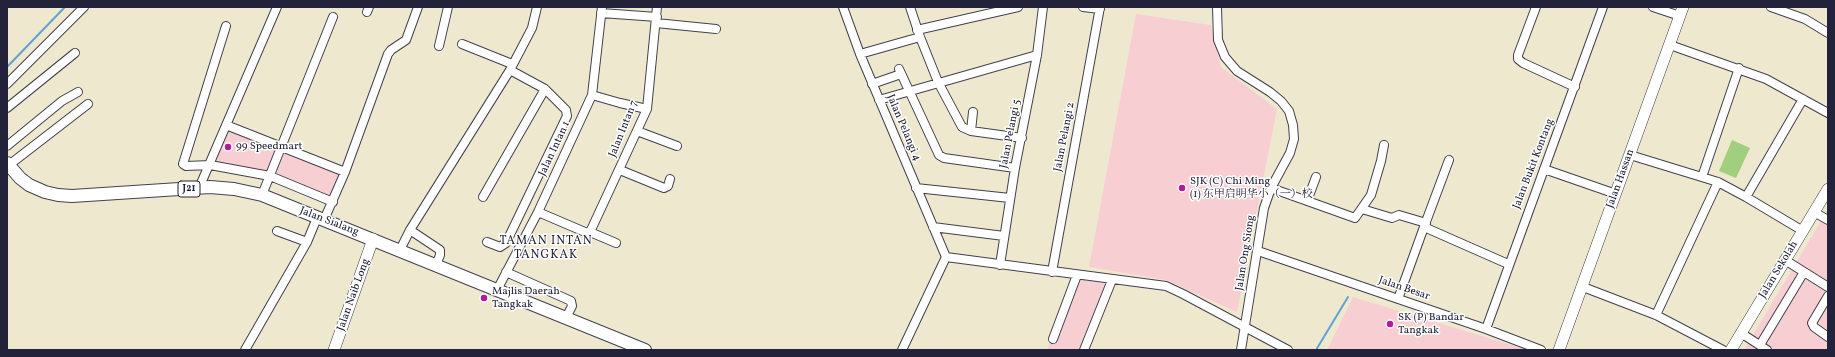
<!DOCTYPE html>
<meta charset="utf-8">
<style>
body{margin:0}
#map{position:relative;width:1835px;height:357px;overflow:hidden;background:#eee9ce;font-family:Vollkorn,serif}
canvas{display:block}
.frame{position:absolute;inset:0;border:8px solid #22223b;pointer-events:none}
</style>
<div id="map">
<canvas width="1835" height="357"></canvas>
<div class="frame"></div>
</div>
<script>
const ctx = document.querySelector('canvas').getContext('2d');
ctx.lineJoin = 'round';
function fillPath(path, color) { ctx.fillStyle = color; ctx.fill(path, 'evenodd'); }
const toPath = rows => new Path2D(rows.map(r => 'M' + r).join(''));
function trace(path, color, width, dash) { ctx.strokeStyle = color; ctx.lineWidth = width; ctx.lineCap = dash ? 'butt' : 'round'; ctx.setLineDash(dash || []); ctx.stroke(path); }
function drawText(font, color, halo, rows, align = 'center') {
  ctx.font = font + ' Vollkorn,"Noto Serif SC",serif'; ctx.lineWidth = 3; ctx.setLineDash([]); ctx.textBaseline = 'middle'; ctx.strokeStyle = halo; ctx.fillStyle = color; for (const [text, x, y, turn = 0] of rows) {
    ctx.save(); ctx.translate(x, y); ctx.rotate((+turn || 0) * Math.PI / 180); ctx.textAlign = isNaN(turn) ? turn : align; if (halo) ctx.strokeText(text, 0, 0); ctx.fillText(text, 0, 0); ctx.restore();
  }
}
fillPath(toPath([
 [1136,14,1211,25,1221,67,1277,109,1237,312,1166,280,1089,267],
 [229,123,348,170,334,205,267,178,212,167],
 [1828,209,1828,350,1744,350],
 [1073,277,1114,282,1086,350,1047,350],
 [1353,297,1528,350,1327,350]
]), '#f7cfd3');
fillPath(toPath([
 [1732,140,1750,148,1736,178,1719,171]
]), '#a0cf7d');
trace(toPath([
 [7,67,65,7],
 [1316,350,1348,297]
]), '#62a1d4', 2);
const street = toPath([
 [843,7,860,54,946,257],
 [910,7,920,37,938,82,962,127,971,131,1022,138],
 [1083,7,1100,9],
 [1217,7,1218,40,1225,57,1237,71,1270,92,1281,101,1289,111,1293,125,1294,139,1290,153,1271,188,1264,208,1241,350],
 [1536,7,1518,55,1518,59,1523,63,1575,87],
 [1653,7,1680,16],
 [1771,7,1805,19,1828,33],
 [367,12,369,7],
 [601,13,657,17],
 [656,23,716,29],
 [226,26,183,164,186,166,210,165,270,176,333,202],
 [917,30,1018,7],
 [462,44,512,64],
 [1670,45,1766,79,1828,113],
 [439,46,448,7],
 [860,54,920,37],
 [899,69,939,155,944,158,1015,168],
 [7,84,84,7],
 [872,84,901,74],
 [592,95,620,103,647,109],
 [879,100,1037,55],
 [7,108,75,53],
 [226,125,345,172],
 [637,131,677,146],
 [971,131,973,112],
 [7,146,62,101,78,92],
 [1630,155,1718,182,1746,197,1803,231],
 [9,165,88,104],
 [1544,169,1616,194],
 [620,170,664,188,668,186,670,179],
 [1702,177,1739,68],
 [199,188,277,7],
 [916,188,1010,198],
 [1271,188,1355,218,1371,195,1381,161,1384,145],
 [262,195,333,17],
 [483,197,545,89,510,70],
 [1746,197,1803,99],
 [1307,201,1316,177],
 [1362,209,1392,218,1399,215,1426,223],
 [538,212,585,232,589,233,591,230,647,109,657,7],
 [1814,212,1828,220],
 [324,220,345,172,388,54,391,50,406,40,418,7],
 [933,227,1004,236],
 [1424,227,1449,160],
 [410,230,440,250,440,255,436,265],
 [277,231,307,242],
 [590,232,616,243],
 [487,242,500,247,506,243,567,116,566,110,545,89],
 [400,250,410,230,510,70,532,28,537,7],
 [1258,251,1486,329,1541,350],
 [946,257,1166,286,1183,294,1288,350],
 [1785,260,1828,287],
 [1000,265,1015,168,1037,55,1043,7],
 [506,272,571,301,572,306,566,318],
 [1052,272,1100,7],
 [1583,287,1656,315,1723,350],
 [497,290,538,212,592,95,602,7],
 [1828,296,1812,323,1814,327,1828,337],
 [1398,299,1424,227,1508,264],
 [1656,315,1718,182],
 [1486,329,1603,7],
 [1741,333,1767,350],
 [1053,339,1077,275],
 [1760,345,1804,272],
 [245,350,307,242,317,218],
 [902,350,946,257],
 [1084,350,1112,280]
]);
const secondary = toPath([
 [334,350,373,239],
 [1559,350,1683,7],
 [1731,350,1828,189]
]);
const primary = toPath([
 [7,163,20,178,29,185,45,192,58,195,72,196,210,187,234,189,262,195,645,350]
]);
trace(street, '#414051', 10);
trace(secondary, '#414051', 12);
trace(primary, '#414051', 14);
trace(street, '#fff', 8);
trace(secondary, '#fff', 11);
trace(primary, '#fff', 12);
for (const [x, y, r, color] of [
 [228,147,4,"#b5179e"],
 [1182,188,4,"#b5179e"],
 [484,298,4,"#b5179e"],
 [1390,324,4,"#b5179e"]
]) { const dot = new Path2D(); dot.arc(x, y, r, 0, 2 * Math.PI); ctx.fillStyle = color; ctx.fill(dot); trace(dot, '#fff', 1.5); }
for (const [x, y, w] of [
 [189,189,22]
]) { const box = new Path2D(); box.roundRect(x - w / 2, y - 8, w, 16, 3); ctx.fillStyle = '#fff'; ctx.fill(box); trace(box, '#22223b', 1); }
drawText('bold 10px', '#22223b', null, [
 ["J21",189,189]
]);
drawText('11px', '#22223b', '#fff', [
 ["Jalan Pelangi 4",903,128,67],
 ["Jalan Intan 7",624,129,-68],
 ["Jalan Pelangi 5",1011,134,-79],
 ["Jalan Pelangi 2",1065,137,-79],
 ["Jalan Intan 1",555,149,-65],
 ["Jalan Bukit Kontang",1534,164,-69],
 ["Jalan Hassan",1621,179,-70],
 ["Jalan Sialang",329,222,21],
 ["Jalan Ong Siong",1246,253,-81],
 ["Jalan Sekolah",1779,270,-59],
 ["Jalan Besar",1404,289,19],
 ["Jalan Naib Long",354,295,-70]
]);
drawText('11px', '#22223b', '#fff', [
 ["99 Speedmart",236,147],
 ["SJK (C) Chi Ming",1190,182],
 ["(1) 东甲启明华小（一）校",1190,195],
 ["Majlis Daerah",492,292],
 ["Tangkak",492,305],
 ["SK (P) Bandar",1398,318],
 ["Tangkak",1398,331]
], 'left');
ctx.letterSpacing = '1px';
drawText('12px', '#22223b', '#fff', [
 ["TAMAN INTAN",546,242],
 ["TANGKAK",546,256]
]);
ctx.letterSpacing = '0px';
</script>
